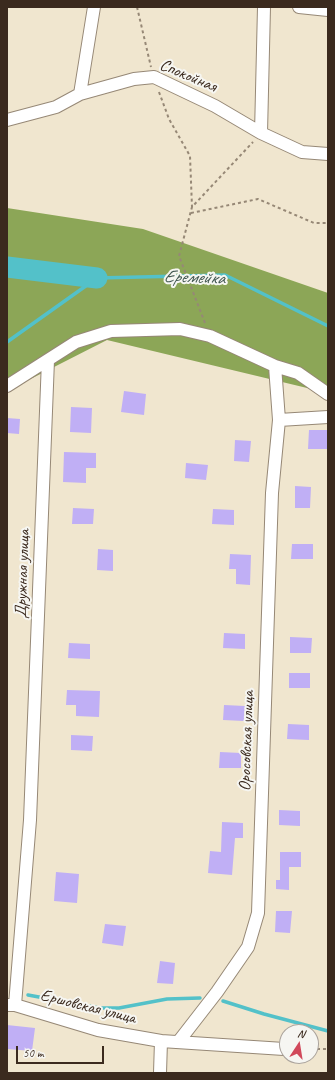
<!DOCTYPE html>
<meta charset="utf-8">
<style>
body{margin:0}
#map{position:relative;width:335px;height:1080px;overflow:hidden;background:#f0e6cf;font-family:Caveat,sans-serif}
canvas{display:block}
.frame{position:absolute;inset:0;border:8px solid #3b2a1e;pointer-events:none}
.north{position:absolute;left:279px;top:1024px;width:40px;height:40px;box-sizing:border-box;background:#f6f6f2;border:1px solid #aba49d;border-radius:50%;rotate:12deg;font-size:11px;font-weight:700;line-height:16px;text-align:center;color:#3b2a1e}
.north::after{content:'';display:block;margin:auto;width:14px;height:18px;background:#d1495b;clip-path:polygon(50% 0,100% 100%,50% 72%,0 100%)}
.scale{position:absolute;left:16px;top:1046px;width:88px;height:18px;box-sizing:border-box;border:2px solid #3b2a1e;border-top:0;padding-left:5px;font-size:12px;line-height:14px;white-space:nowrap;color:#3b2a1e;-webkit-text-stroke:3px #f6f6f2;paint-order:stroke}
</style>
<div id="map">
<canvas width="335" height="1080"></canvas>
<div class="frame"></div>
<div class="north">N</div>
<div class="scale">50 m</div>
</div>
<script>
const ctx = document.querySelector('canvas').getContext('2d');
ctx.lineJoin = 'round';
function fillPath(path, color) { ctx.fillStyle = color; ctx.fill(path, 'evenodd'); }
const toPath = rows => new Path2D(rows.map(r => 'M' + r).join(''));
function trace(path, color, width, dash) { ctx.strokeStyle = color; ctx.lineWidth = width; ctx.lineCap = dash ? 'butt' : 'round'; ctx.setLineDash(dash || []); ctx.stroke(path); }
function drawText(font, color, halo, rows, align = 'center') {
  ctx.font = font + ' Caveat,sans-serif'; ctx.lineWidth = 4; ctx.setLineDash([]); ctx.textBaseline = 'middle'; ctx.strokeStyle = halo; ctx.fillStyle = color; for (const [text, x, y, turn = 0] of rows) {
    ctx.save(); ctx.translate(x, y); ctx.rotate((+turn || 0) * Math.PI / 180); ctx.textAlign = isNaN(turn) ? turn : align; if (halo) ctx.strokeText(text, 0, 0); ctx.fillText(text, 0, 0); ctx.restore();
  }
}
fillPath(toPath([
 [7,208,143,229,328,293,328,393,107,340,7,391]
]), '#8ca657');
trace(toPath([
 [7,342,97,278,225,275,328,326],
 [28,995,99,1008,119,1008,167,999,200,998],
 [223,1001,264,1014,328,1031]
]), '#53c1c9', 3.5);
trace(toPath([
 [7,267,97,278]
]), '#53c1c9', 21);
fillPath(toPath([
 [124,391,146,394,144,415,121,412],
 [71,407,92,408,91,433,70,432],
 [7,418,20,419,19,434,7,433],
 [309,430,328,430,328,449,308,449],
 [235,440,251,441,249,462,234,461],
 [64,452,96,453,96,468,86,468,86,483,63,482],
 [186,463,208,465,206,480,185,478],
 [295,486,311,487,310,508,295,508],
 [73,508,94,509,93,524,72,524],
 [213,509,234,510,234,525,212,524],
 [292,544,313,544,313,559,291,559],
 [98,549,113,550,113,571,97,570],
 [230,554,251,555,250,585,236,584,236,569,229,569],
 [224,633,245,634,245,649,223,648],
 [290,637,312,638,311,653,290,653],
 [69,643,90,644,90,659,68,658],
 [289,673,310,673,310,688,289,688],
 [67,690,100,691,99,717,76,716,76,705,66,705],
 [224,705,245,706,244,721,223,720],
 [288,724,309,725,309,740,287,739],
 [71,735,93,736,92,751,71,750],
 [220,752,241,753,241,768,219,768],
 [279,810,300,811,300,826,279,825],
 [222,822,243,823,243,838,235,838,232,875,208,873,210,851,221,852],
 [280,852,301,852,301,867,289,867,289,890,276,889,276,880,280,880],
 [56,872,79,874,77,903,54,901],
 [276,911,292,911,290,933,275,932],
 [105,924,126,926,123,946,102,943],
 [160,961,175,963,173,984,157,983],
 [7,1025,35,1028,32,1051,7,1049]
]), '#c0aff5');
const minor = toPath([
 [299,7,328,10],
 [80,94,94,7],
 [7,120,56,107,80,94,134,79,154,77,215,106,261,133,302,152,328,154],
 [261,133,264,7],
 [275,366,298,373,328,394],
 [7,386,76,342,111,331,180,329,210,336,275,366,279,420,272,493,258,913,248,947,217,992,179,1041],
 [279,420,328,417],
 [7,1005,15,1005,98,1030,161,1041],
 [15,1005,30,820,48,360],
 [160,1073,161,1041,284,1049]
]);
trace(minor, '#968876', 14);
trace(toPath([
 [137,7,151,67],
 [159,92,169,119,190,156,192,207],
 [191,213,258,199,314,223,328,223],
 [205,323,179,256,192,207,253,142],
 [311,1049,328,1049]
]), '#968876', 2, [3, 3]);
trace(minor, '#fff', 12);
drawText('17px', '#3b2a1e', '#f6f6f2', [
 ["Спокойная",188,76,23],
 ["Дружная улица",23,574,-88],
 ["Оросовская улица",247,741,-88],
 ["Ершовская улица",88,1007,14]
]);
drawText('italic 18px', '#425751', '#f6f6f2', [
 ["Еремейка",194,278,2]
]);
</script>
